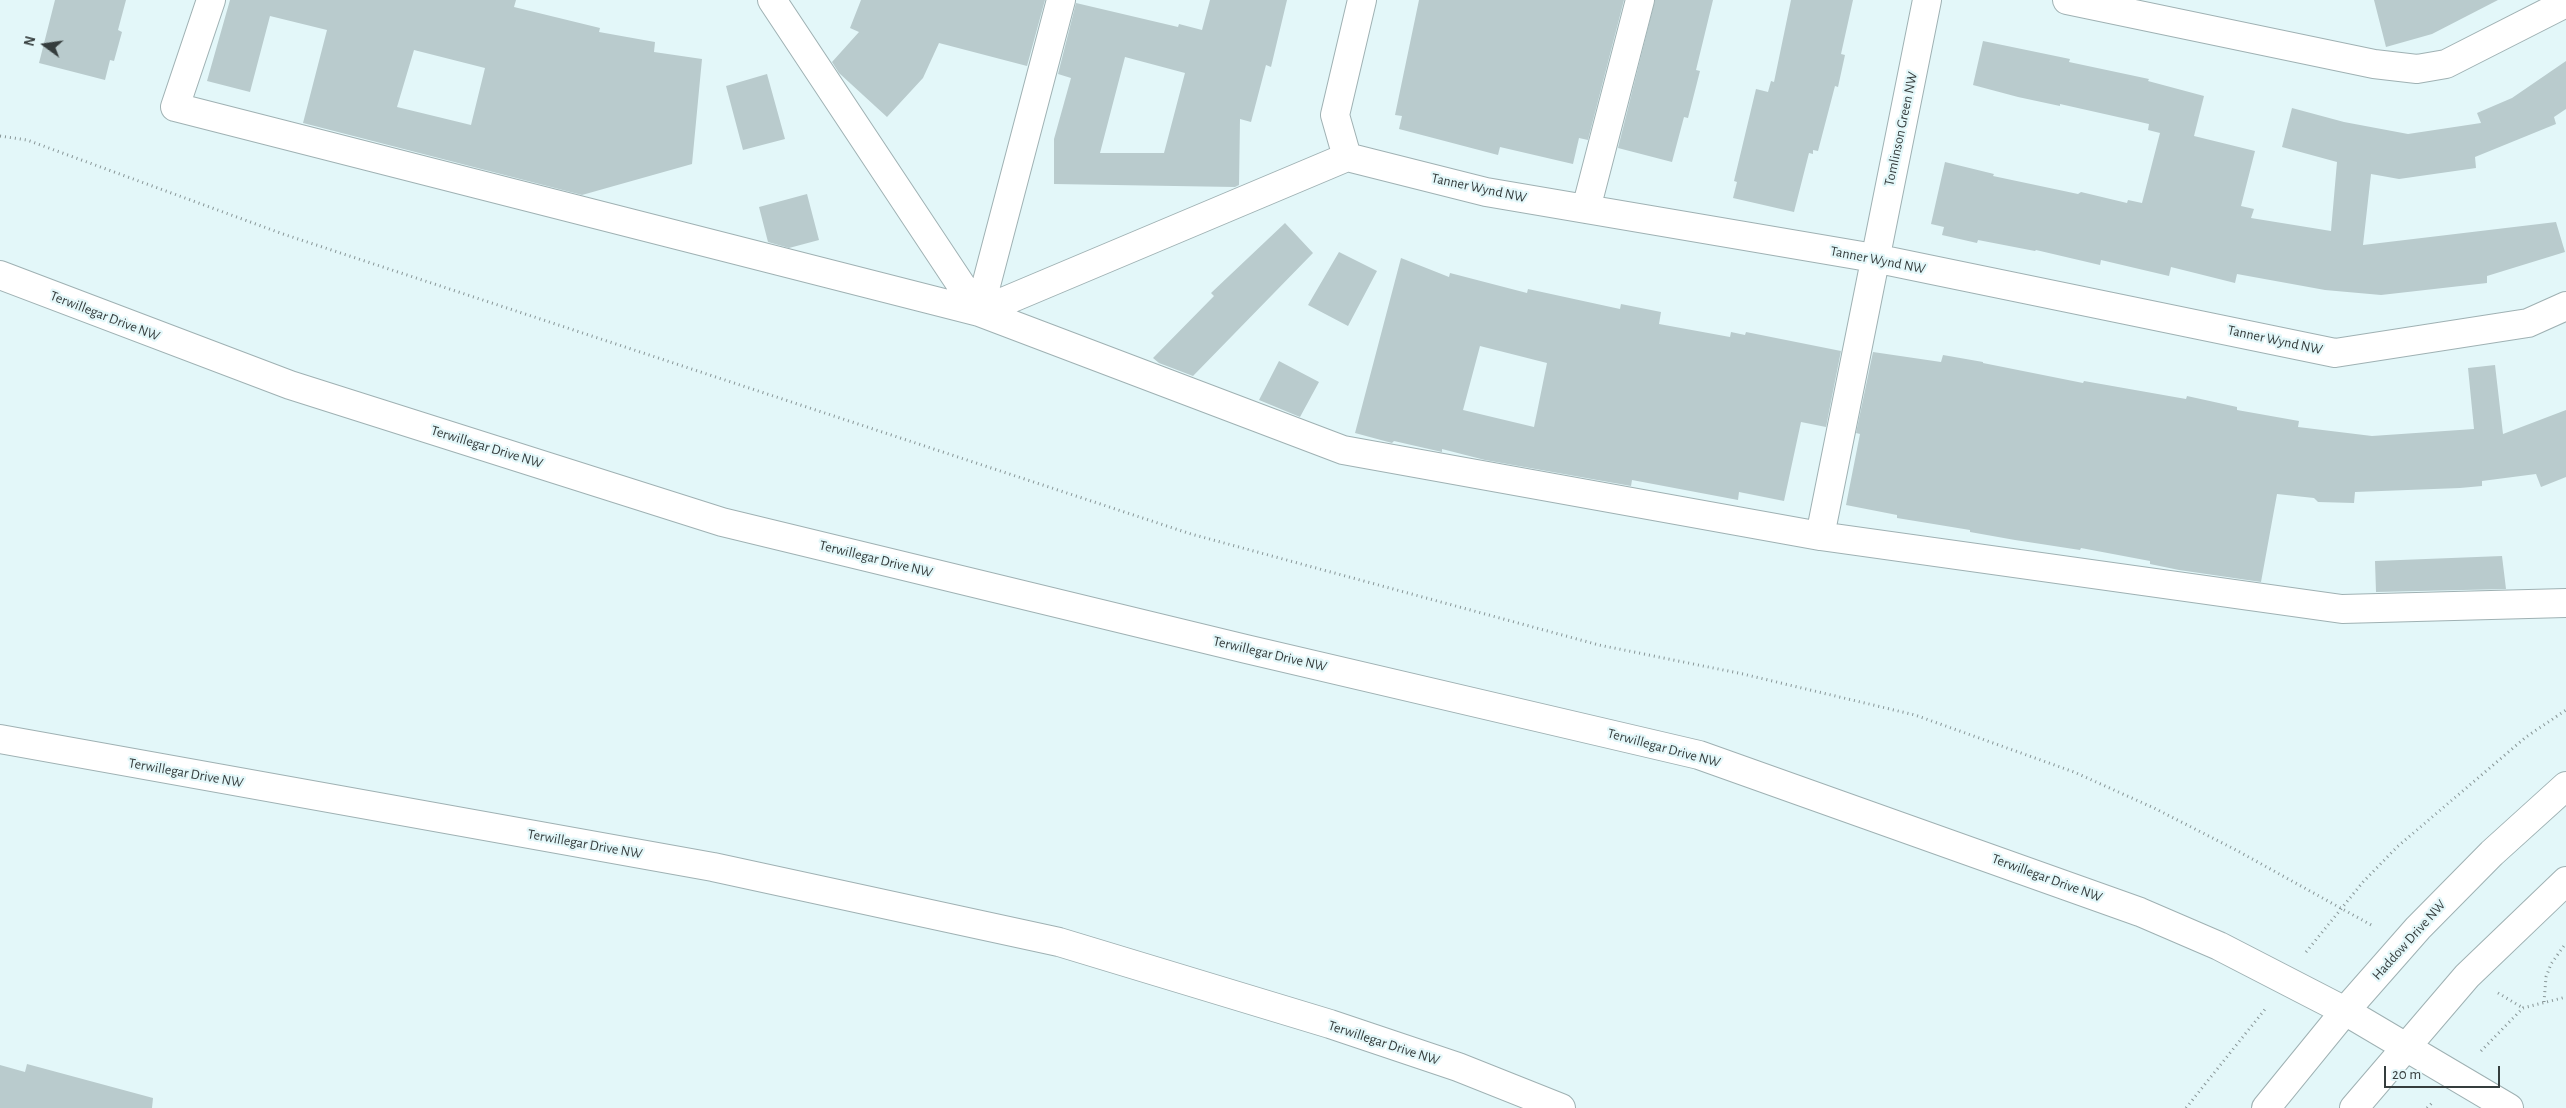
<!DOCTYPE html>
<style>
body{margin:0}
#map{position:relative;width:2566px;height:1108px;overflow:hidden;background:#e3f7f9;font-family:"Alegreya Sans",sans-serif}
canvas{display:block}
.north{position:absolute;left:20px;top:20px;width:50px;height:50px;-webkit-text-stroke:4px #e3f7f9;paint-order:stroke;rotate:284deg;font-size:14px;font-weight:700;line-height:20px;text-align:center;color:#353d3d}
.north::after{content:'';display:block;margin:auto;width:18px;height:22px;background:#353d3d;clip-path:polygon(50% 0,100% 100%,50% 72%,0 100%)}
.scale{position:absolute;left:2384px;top:1066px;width:116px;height:22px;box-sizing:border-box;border:2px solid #353d3d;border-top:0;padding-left:6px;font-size:15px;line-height:18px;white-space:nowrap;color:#353d3d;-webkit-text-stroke:4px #e3f7f9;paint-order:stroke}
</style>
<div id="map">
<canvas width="2566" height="1108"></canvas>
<div class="north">N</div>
<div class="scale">20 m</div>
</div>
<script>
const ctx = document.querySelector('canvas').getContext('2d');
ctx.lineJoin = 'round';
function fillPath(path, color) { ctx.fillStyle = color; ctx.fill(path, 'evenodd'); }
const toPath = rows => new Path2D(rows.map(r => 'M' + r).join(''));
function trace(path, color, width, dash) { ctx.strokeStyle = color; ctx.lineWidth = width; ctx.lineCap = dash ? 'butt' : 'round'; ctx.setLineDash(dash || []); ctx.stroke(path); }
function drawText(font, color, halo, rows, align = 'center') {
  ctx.font = font + ' "Alegreya Sans",sans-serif'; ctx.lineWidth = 4.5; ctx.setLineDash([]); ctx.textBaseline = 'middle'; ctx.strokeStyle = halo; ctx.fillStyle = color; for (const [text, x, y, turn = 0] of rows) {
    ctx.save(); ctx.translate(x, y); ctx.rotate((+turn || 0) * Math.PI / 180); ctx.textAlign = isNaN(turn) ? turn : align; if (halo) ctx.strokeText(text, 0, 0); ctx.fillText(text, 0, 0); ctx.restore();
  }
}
fillPath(toPath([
 [55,0,126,0,118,30,122,32,114,61,110,60,105,80,39,63],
 [230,0,516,0,514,7,600,28,599,32,655,42,654,52,702,59,692,164,582,195,303,123,327,30,270,16,250,92,207,81],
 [414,50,485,68,471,125,397,107],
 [861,0,1045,0,1027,66,939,43,923,78,887,117,839,73,832,62,859,32,850,28],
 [1210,0,1287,0,1271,67,1266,65,1251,122,1240,119,1239,185,1235,187,1054,184,1054,139,1071,78,1058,74,1076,3,1178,27,1179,24,1202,30],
 [1125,57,1185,73,1164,153,1100,153],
 [1419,0,1624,0,1588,140,1579,138,1573,164,1500,147,1498,155,1399,129,1402,116,1395,115],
 [1655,0,1713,0,1696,70,1700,71,1688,118,1684,117,1672,162,1618,148],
 [1791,0,1853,0,1841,54,1845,55,1838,87,1835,86,1818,151,1813,150,1813,154,1809,153,1794,212,1733,198,1737,182,1734,181,1756,89,1768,92,1771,81,1774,82],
 [2374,0,2498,0,2432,34,2386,47],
 [1983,41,2070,59,2069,62,2149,79,2148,81,2204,96,2194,136,2255,151,2241,206,2254,209,2251,218,2331,231,2337,162,2282,147,2292,108,2344,122,2408,134,2481,123,2477,113,2512,98,2566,61,2566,109,2554,117,2556,124,2475,157,2476,168,2399,179,2371,174,2363,245,2556,222,2565,252,2487,276,2487,283,2381,295,2325,290,2237,274,2235,283,2171,267,2169,276,2101,260,2100,265,2036,250,2035,251,1978,240,1977,243,1942,235,1944,227,1931,224,1945,162,1994,174,1993,176,2078,194,2081,192,2127,203,2128,200,2142,203,2160,133,2148,130,2149,124,2060,104,2060,106,2018,97,1973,85],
 [767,74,785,139,743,150,726,86],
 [807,194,819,240,789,248,768,242,759,207],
 [1285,223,1313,253,1193,376,1159,363,1153,358,1214,296,1211,293],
 [1339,252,1377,271,1348,326,1308,305],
 [1401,258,1449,277,1450,273,1527,293,1528,289,1620,309,1621,304,1661,312,1659,324,1730,337,1731,332,1745,335,1746,332,1841,351,1826,427,1801,422,1784,501,1739,492,1738,500,1632,480,1631,486,1485,460,1442,449,1442,452,1394,441,1392,443,1355,433],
 [1480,346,1547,363,1534,427,1463,410],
 [1873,352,1941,362,1943,355,1983,362,1983,363,2083,383,2084,381,2186,399,2187,396,2237,407,2237,410,2299,421,2298,427,2372,436,2474,429,2468,368,2495,365,2503,434,2566,410,2566,477,2541,487,2536,474,2482,481,2482,486,2460,488,2355,492,2354,503,2318,502,2314,498,2277,494,2261,582,2179,570,2150,564,2150,561,2081,548,2080,550,2015,540,1970,532,1970,530,1897,518,1897,515,1846,505,1860,434,1856,433],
 [1279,361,1319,382,1300,417,1259,400],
 [2502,556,2506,589,2376,592,2375,561],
 [27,1064,153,1098,152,1108,0,1108,0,1065,25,1072]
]), '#b9cbcd');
const minor = toPath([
 [211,0,175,107,979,312,1347,157],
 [772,0,979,312],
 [1061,0,979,312,1343,450,1820,536,2342,609,2566,603],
 [1362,0,1335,115,1347,157,1486,192,1874,258,2335,353,2528,323,2566,306],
 [2067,0,2374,64,2417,69,2446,64,2566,3],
 [1586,209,1640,0],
 [1820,536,1927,0],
 [2266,1108,2345,1011,2418,928,2492,853,2566,786],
 [2354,1108,2467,976,2566,881]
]);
const major = toPath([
 [0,275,290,385,722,522,1246,649,1699,755,2140,912,2219,946,2345,1011,2509,1108],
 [0,739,713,867,1059,942,1330,1024,1458,1067,1561,1108]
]);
trace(minor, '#9fb1b3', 30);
trace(major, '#9fb1b3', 30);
trace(toPath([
 [0,136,27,140,283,234,1191,534,1599,645,1743,674,1915,715,2074,772,2154,808,2236,850,2373,926],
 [2306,952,2363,882,2397,847,2526,737,2566,710],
 [2498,993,2523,1008],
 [2544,1002,2546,977,2551,964,2566,943],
 [2481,1051,2523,1008,2566,997],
 [2186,1108,2266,1008],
 [2427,1108,2432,1103]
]), '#889697', 3, [1, 4]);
trace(minor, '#fff', 28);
trace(major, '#fff', 28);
drawText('14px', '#353d3d', '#e3f7f9', [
 ["Tomlinson Green NW",1901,129,-78],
 ["Tanner Wynd NW",1479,188,12],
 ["Tanner Wynd NW",1878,260,11],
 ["Terwillegar Drive NW",105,316,21],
 ["Tanner Wynd NW",2275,340,12],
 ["Terwillegar Drive NW",487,447,17],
 ["Terwillegar Drive NW",876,559,14],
 ["Terwillegar Drive NW",1270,654,13],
 ["Terwillegar Drive NW",1664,748,15],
 ["Terwillegar Drive NW",186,773,10],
 ["Terwillegar Drive NW",585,844,10],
 ["Terwillegar Drive NW",2047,878,20],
 ["Haddow Drive NW",2409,940,-48],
 ["Terwillegar Drive NW",1384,1043,18]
]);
</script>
